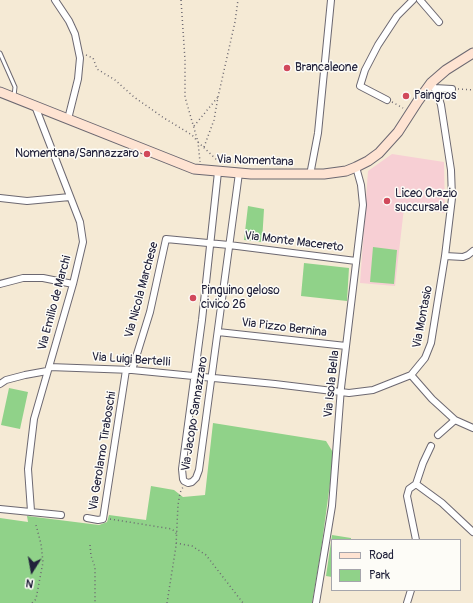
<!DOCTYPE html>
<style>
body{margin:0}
#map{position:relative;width:473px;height:603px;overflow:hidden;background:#f5ead5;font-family:Pangolin,sans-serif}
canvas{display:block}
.legend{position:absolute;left:331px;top:539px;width:130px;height:52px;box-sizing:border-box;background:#fdfcf7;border:1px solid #a5a5ac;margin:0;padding:5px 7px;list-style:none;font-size:12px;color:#22223b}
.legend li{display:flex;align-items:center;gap:8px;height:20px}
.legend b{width:20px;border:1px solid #a5a5ac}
.north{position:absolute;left:12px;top:551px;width:40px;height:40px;-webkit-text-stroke:3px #fdfcf7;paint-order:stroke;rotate:191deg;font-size:11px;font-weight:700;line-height:16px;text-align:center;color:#22223b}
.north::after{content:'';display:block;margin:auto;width:14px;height:18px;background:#22223b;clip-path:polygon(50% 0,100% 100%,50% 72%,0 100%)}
</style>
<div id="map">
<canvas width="473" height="603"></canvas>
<ul class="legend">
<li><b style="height:5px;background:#fee3d2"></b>Road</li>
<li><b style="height:11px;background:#90d289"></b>Park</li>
</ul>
<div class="north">N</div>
</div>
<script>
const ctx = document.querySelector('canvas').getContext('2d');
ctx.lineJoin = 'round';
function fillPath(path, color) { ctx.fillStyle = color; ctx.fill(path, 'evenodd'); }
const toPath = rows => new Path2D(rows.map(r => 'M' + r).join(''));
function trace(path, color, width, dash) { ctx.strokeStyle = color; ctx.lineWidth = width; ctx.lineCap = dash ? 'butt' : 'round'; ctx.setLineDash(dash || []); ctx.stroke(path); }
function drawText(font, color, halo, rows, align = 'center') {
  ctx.font = font + ' Pangolin,sans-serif'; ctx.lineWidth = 3; ctx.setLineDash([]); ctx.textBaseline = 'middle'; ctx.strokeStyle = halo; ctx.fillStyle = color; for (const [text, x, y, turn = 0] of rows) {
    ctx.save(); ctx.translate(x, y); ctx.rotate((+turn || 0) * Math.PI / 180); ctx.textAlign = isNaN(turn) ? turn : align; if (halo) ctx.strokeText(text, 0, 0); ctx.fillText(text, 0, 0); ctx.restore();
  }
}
fillPath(toPath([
 [392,154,444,162,445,213,404,208,395,286,360,283,368,171]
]), '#f7cfd4');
fillPath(toPath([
 [248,206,264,209,262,242,244,240],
 [373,247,397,250,394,284,370,282],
 [304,263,349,268,347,301,301,296],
 [9,388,28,392,20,429,1,425],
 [213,423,326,441,334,454,321,550,312,603,0,603,0,518,28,522,27,516,99,525,107,522,109,515,146,520,151,486,174,490,183,497,205,495],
 [332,535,351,538,351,540,332,540,332,577,326,576]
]), '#90d289');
const lane = toPath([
 [0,53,15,87,14,96]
]);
const street = toPath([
 [55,0,69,21,75,34,80,58,78,79,68,119],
 [420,0,439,22],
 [434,88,452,89],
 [387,100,360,86,365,70,378,45,397,16,413,0],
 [218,172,202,320,182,469,183,479,184,481,188,483,192,482,196,478,199,470,239,173],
 [310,175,318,133,331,0],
 [0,198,27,201,70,197],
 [445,256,463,257,468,255,473,251],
 [0,284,23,278,43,278,73,284],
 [218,332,346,346],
 [49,367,132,370,275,384,349,393,373,390,411,375,425,358,431,343,445,256,452,198,451,170,441,105,437,92,431,83],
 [132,370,150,312,166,239,229,245,356,261],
 [411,375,432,399,443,409,455,420,473,428],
 [0,384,6,380,25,375,47,371],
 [438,435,455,420],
 [416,484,442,503,473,532],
 [416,484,423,463,431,446],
 [0,509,61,515],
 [31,511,28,469,34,419,73,284,83,242,80,222,35,106],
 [87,518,98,520,103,519,126,370],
 [416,540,407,496,409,489,416,484],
 [316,603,332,506,341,388,363,205,361,185,356,167],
 [407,603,411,590]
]);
const secondary = toPath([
 [0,92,194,169,251,174,324,174,346,171,356,167,368,161,379,153,398,132,418,101,431,83,446,70,473,53]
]);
trace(lane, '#6c6871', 5);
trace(street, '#6c6871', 8);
trace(secondary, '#6c6871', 11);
trace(toPath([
 [181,0,185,60,185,97,198,142,220,163],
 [86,55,93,58,97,69,115,80,134,97,164,118,192,135,198,142,200,162],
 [458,89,473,90],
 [392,102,403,108],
 [194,126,218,97],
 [204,147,214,120,218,97,235,22,238,0],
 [110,519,172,529,177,534],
 [176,543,192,546,206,555,243,603],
 [90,545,91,556,95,567,95,603],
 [32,603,36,599,43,562,41,544,36,525],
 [167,603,176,546,178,505,180,493,183,487]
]), '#6c6871', 1.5, [1, 3]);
trace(lane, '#fff', 3);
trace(street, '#fff', 6);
trace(secondary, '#fee3d2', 9);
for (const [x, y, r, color] of [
 [287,68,4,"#d1495b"],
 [406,96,4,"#d1495b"],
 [147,154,4,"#d1495b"],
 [387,201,4,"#d1495b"],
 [193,298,4,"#d1495b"]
]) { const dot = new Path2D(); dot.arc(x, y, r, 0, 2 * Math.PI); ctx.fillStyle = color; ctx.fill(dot); trace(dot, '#fdfcf7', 1.5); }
drawText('12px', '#22223b', '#fdfcf7', [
 ["Brancaleone",295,68],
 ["Paingros",414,96],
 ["Nomentana/Sannazzaro",139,154,"right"],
 ["Liceo Orazio",395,194],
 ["succursale",395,208],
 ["Pinguino geloso",201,291],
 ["civico 26",201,305]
], 'left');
drawText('12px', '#22223b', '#fdfcf7', [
 ["Via Nomentana",255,161,2],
 ["Via Monte Macereto",294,242,7],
 ["Via Nicola Marchese",142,290,-75],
 ["Via Emilio de Marchi",55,303,-75],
 ["Via Montasio",423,317,-79],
 ["Via Pizzo Bernina",284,328,7],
 ["Via Luigi Bertelli",131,360,4],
 ["Via Isola Bella",332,384,-84],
 ["Via Jacopo Sannazzaro",195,414,-81],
 ["Via Gerolamo Tiraboschi",103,451,-81]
]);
</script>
